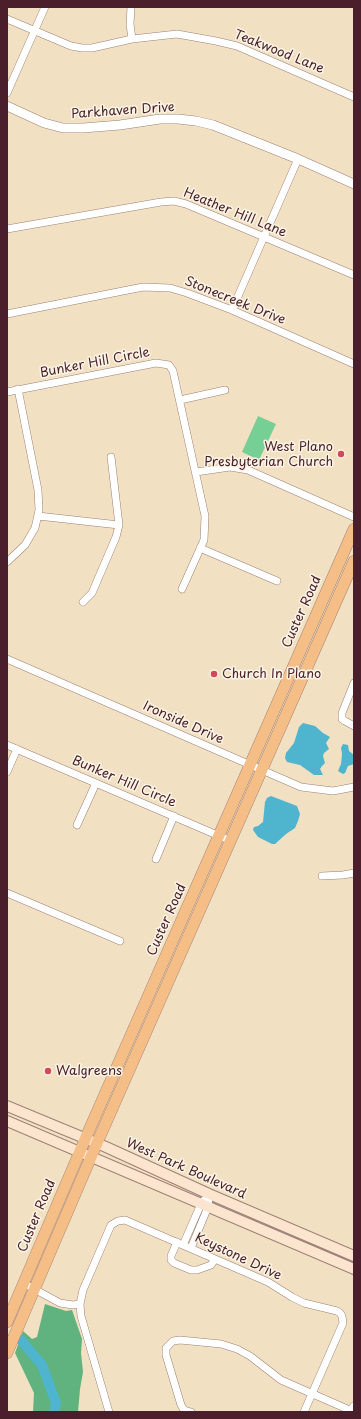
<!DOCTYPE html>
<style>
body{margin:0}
#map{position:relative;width:361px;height:1419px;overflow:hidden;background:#f2e0c2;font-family:"Playpen Sans",sans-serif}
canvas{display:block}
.frame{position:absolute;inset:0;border:8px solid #4a1f2b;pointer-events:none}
</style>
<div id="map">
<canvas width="361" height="1419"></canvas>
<div class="frame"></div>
</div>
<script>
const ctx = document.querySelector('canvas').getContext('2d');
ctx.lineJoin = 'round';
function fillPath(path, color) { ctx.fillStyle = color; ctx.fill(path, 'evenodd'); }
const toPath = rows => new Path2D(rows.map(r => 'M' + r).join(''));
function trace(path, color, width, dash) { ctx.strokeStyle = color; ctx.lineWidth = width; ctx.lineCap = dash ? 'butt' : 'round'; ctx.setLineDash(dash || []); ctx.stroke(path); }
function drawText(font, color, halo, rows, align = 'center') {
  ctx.font = font + ' "Playpen Sans",sans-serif'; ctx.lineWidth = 3; ctx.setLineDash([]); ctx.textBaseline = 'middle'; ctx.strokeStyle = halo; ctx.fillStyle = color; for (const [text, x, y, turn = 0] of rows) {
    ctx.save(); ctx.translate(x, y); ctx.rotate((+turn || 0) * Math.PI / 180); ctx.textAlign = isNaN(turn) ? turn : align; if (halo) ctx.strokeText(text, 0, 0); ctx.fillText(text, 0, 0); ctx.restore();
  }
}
fillPath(toPath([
 [258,416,276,424,259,460,242,452]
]), '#76cf95');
fillPath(toPath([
 [45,1304,66,1311,72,1310,82,1339,81,1353,83,1372,80,1389,78,1412,33,1412,34,1393,15,1353,23,1331,32,1339,37,1337]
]), '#60b27e');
fillPath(toPath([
 [303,723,315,726,323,733,330,737,326,743,329,749,324,753,323,756,325,763,322,766,320,769,323,775,314,775,300,765,287,762,285,758,286,753,294,743,299,727],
 [343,744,348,745,349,751,354,755,354,764,348,766,345,773,343,774,338,771,341,764,342,754,341,748],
 [271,796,297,806,300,814,298,821,295,828,286,834,275,844,272,844,258,837,253,830,254,827,258,826,263,822,265,802,267,798]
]), '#4fb5ce');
trace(toPath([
 [21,1340,42,1365,56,1403,54,1412]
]), '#4fb5ce', 10);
const minor = toPath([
 [131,7,130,24,132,39],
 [7,19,71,46,82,48,92,48,132,39,177,34,216,41,237,46,354,97],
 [7,93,45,7],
 [7,229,161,202,174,201,186,204,354,275],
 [232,310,298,159],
 [7,314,143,287,170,288,187,293,232,310,354,364],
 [7,392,156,363,169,365,173,371,205,516,204,540,182,589],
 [180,400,225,390],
 [196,472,230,467,248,470,354,517],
 [38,516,119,525],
 [200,548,277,581],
 [7,562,25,545,35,528,39,510,38,490,18,389],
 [83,602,92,593,116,537,119,525,111,457],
 [7,659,301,787,333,791,354,787],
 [354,683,342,713,342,719,345,721,354,726],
 [7,745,231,841],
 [7,772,17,749],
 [77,825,96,783],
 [156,859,174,816],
 [322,876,343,875,354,873],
 [7,893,120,941],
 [177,1242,171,1256,171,1260,174,1263,191,1270,197,1270,211,1265,215,1259],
 [183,1245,201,1204,204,1200],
 [191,1248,208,1207,209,1194],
 [23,1283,60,1303,73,1305,80,1304],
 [109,1412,81,1316,80,1304,83,1290,111,1225,118,1221,125,1220,268,1282,292,1297,304,1303,337,1311,340,1313,342,1316,343,1323,304,1412],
 [191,1412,184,1410,181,1405,166,1355,166,1348,173,1341,180,1340,221,1344,237,1349,250,1356,281,1380,354,1412]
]);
const tertiary = toPath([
 [7,106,44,123,63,128,83,128,120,125,160,119,178,119,196,121,213,125,298,159,354,184],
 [352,1412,354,1407]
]);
const secondary = toPath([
 [7,1106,106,1147,209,1194,354,1256],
 [7,1121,354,1269]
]);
const primary = toPath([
 [7,1322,90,1128,354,529],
 [7,1353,97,1143,354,561]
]);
trace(minor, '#9e8076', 8);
trace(tertiary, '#9e8076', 10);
trace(secondary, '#9e8076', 12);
trace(primary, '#9e8076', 12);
trace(minor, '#fff', 7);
trace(tertiary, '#fff', 9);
trace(secondary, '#fbe5cf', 10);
trace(primary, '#f6be87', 11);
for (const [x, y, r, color] of [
 [341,454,4,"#d1495b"],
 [214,674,4,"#d1495b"],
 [48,1071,4,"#d1495b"]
]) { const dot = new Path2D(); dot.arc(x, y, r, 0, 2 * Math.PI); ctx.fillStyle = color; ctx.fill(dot); trace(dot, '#fcf5e5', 1.5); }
drawText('13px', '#4a1f2b', '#fcf5e5', [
 ["Teakwood Lane",279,52,22],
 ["Parkhaven Drive",123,111,-4],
 ["Heather Hill Lane",235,213,22],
 ["Stonecreek Drive",235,301,22],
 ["Bunker Hill Circle",95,363,-11],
 ["Custer Road",302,612,-66],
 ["Ironside Drive",183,723,24],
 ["Bunker Hill Circle",124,782,23],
 ["Custer Road",167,920,-66],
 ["West Park Boulevard",186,1169,24],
 ["Custer Road",37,1216,-67],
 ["Keystone Drive",238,1257,25]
]);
drawText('13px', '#4a1f2b', '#fcf5e5', [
 ["West Plano",333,447,"right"],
 ["Presbyterian Church",333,462,"right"],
 ["Church In Plano",222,674],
 ["Walgreens",56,1071]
], 'left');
</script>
